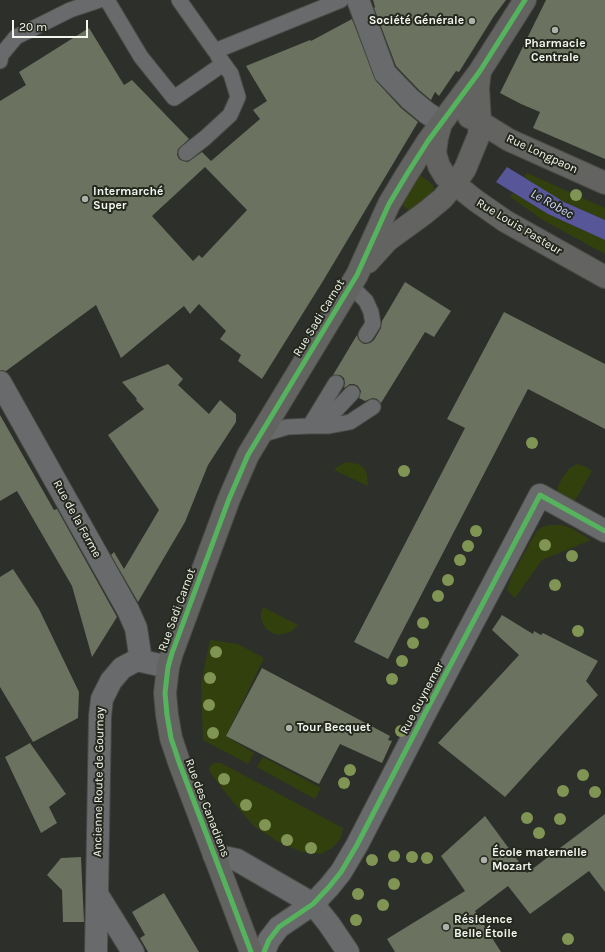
<!DOCTYPE html>
<meta charset="utf-8">
<style>
body{margin:0}
#map{position:relative;width:605px;height:952px;overflow:hidden;background:#2d2f2a;font-family:Karla,sans-serif}
canvas{display:block}
.scale{position:absolute;left:12px;top:20px;width:76px;height:18px;box-sizing:border-box;border:2px solid #f3f6ef;border-top:0;padding-left:5px;font-size:12px;line-height:14px;white-space:nowrap;color:#f3f6ef;-webkit-text-stroke:3px #24281d;paint-order:stroke}
</style>
<div id="map">
<canvas width="605" height="952"></canvas>
<div class="scale">20 m</div>
</div>
<script>
const ctx = document.querySelector('canvas').getContext('2d');
ctx.lineJoin = 'round';
function fillPath(path, color) { ctx.fillStyle = color; ctx.fill(path, 'evenodd'); }
const toPath = rows => new Path2D(rows.map(r => 'M' + r).join(''));
function trace(path, color, width, dash) { ctx.strokeStyle = color; ctx.lineWidth = width; ctx.lineCap = dash ? 'butt' : 'round'; ctx.setLineDash(dash || []); ctx.stroke(path); }
function drawText(font, color, halo, rows, align = 'center') {
  ctx.font = font + ' Karla,sans-serif'; ctx.lineWidth = 4; ctx.setLineDash([]); ctx.textBaseline = 'middle'; ctx.strokeStyle = halo; ctx.fillStyle = color; for (const [text, x, y, turn = 0] of rows) {
    ctx.save(); ctx.translate(x, y); ctx.rotate((+turn || 0) * Math.PI / 180); ctx.textAlign = isNaN(turn) ? turn : align; if (halo) ctx.strokeText(text, 0, 0); ctx.fillText(text, 0, 0); ctx.restore();
  }
}
fillPath(toPath([
 [527,173,605,208,605,220,564,202,545,191,524,177],
 [416,175,420,175,433,185,434,189,428,196,411,212,399,203],
 [513,193,548,214,605,240,605,254,543,220,510,197],
 [346,462,358,464,364,468,367,474,368,486,334,470,337,467],
 [577,464,586,467,592,471,573,504,558,496,558,487,562,478,569,469],
 [549,525,561,525,571,528,591,540,542,560,515,598,507,590,512,575,536,532,542,527],
 [263,607,298,625,291,632,278,635,273,633,266,629,261,619,261,613],
 [210,640,238,644,264,658,226,736,254,753,248,764,203,740,201,684],
 [263,757,321,788,315,799,257,767],
 [213,763,221,763,343,828,341,838,332,848,321,854,302,852,278,842,254,826,233,802,209,771,209,768]
]), '#32400e');
fillPath(toPath([
 [507,167,564,202,605,220,605,240,548,214,496,182]
]), '#575699');
fillPath(toPath([
 [373,0,506,0,494,16,459,72,456,71,439,96,435,92,431,100,419,90,396,66,374,8,375,7],
 [546,0,605,0,605,159,533,128,540,112,521,104,500,93],
 [352,19,376,81,401,108,418,122,323,281,262,379,238,361,241,355,220,339,226,331,199,304,190,314,184,306,121,358,96,305,6,371,0,370,0,101,26,85,19,72,89,28,124,85,132,80,189,139,178,149,177,155,179,159,183,161,188,162,202,152,211,161,260,119,253,110,267,101,246,66,310,40,311,41],
 [205,167,247,210,202,258,199,255,193,261,152,216],
 [405,282,451,311,434,337,425,332,381,403,377,399,373,398,365,401,359,398,361,391,358,386,354,384,350,384,344,388,345,383,344,378,340,375,333,375,357,335,358,339,362,343,365,344,370,343,374,340,381,328,382,321],
 [504,312,605,364,605,429,528,389,388,659,354,642,465,428,447,419],
 [168,364,183,379,178,385,209,414,220,400,236,414,236,422,208,465,185,522,138,602,111,555,114,552,124,569,159,510,108,435,144,409,136,400,137,399,122,382],
 [0,415,54,510,57,509,117,617,92,657,72,586,17,491,0,501],
 [13,569,39,609,79,692,78,718,33,742,0,687,0,577],
 [502,615,533,634,534,631,541,635,543,633,598,661,586,681,598,695,505,797,438,743,519,655,492,630],
 [262,668,390,736,388,740,392,741,382,763,340,744,319,784,226,736],
 [30,743,66,794,49,807,57,823,41,833,5,757],
 [605,814,605,892,589,871,530,914,508,886,475,911,501,952,395,952,387,939,465,891,441,856,485,816,527,873],
 [81,857,84,922,63,922,62,890,47,875,61,858],
 [164,893,199,952,148,952,140,938,145,935,132,912]
]), '#6b725f');
const lane = toPath([
 [107,0,141,57,174,98,223,64],
 [179,0,215,51,341,0],
 [0,61,1,55,16,37,70,10,100,0],
 [186,153,205,138,230,115,238,97,231,74,218,56],
 [349,288,358,293,366,301,371,312,373,324,366,335],
 [311,424,336,383],
 [309,426,329,426,350,422,373,407],
 [258,438,267,433,287,427,309,426,336,410,352,393]
]);
const street = toPath([
 [358,0,385,73,410,99,427,113,441,122],
 [0,382,128,610,136,628,141,661],
 [214,855,237,860,313,904,329,924,348,952],
 [97,894,133,952],
 [96,952,100,716,102,699,111,681,122,668,137,660,168,667],
 [264,952,269,940,279,927,313,904,329,887,341,872,357,845,423,717,540,495,605,531]
]);
const secondary = toPath([
 [469,117,480,122,509,140,605,183],
 [440,127,437,138,435,153,439,166,445,176,475,200,505,221,605,277],
 [368,262,388,240,425,213,442,199,455,184,465,169,479,135,480,122,478,88,480,71],
 [251,952,179,762,171,738,167,715,165,693,168,667,172,653,229,499,248,455,357,275,389,204,407,174,428,141,480,71,525,0]
]);
trace(lane, '#494a46', 17);
trace(street, '#494a46', 24);
trace(secondary, '#494a46', 24);
trace(lane, '#696a6b', 15);
trace(street, '#696a6b', 22);
trace(secondary, '#636462', 22);
trace(toPath([
 [251,952,179,762,171,738,167,715,165,693,168,667,172,653,229,499,248,455,357,275,389,204,407,174,428,141,480,71,525,0],
 [264,952,269,940,279,927,313,904,329,887,341,872,357,845,423,717,540,495,605,531]
]), '#56b35d', 5);
ctx.fillStyle = '#809453';
for (const [x, y] of [
 [576,195],
 [532,443],
 [404,471],
 [476,531],
 [545,545],
 [468,546],
 [572,556],
 [460,560],
 [448,580],
 [555,585],
 [438,596],
 [423,623],
 [578,631],
 [413,643],
 [216,652],
 [402,661],
 [210,678],
 [392,679],
 [209,705],
 [401,731],
 [213,733],
 [350,770],
 [583,775],
 [224,779],
 [344,783],
 [563,791],
 [595,792],
 [246,805],
 [527,818],
 [560,819],
 [265,825],
 [539,833],
 [287,840],
 [311,848],
 [394,856],
 [412,857],
 [427,858],
 [372,860],
 [394,884],
 [358,894],
 [383,905],
 [356,920],
 [568,939]
]) { ctx.beginPath(); ctx.arc(x, y, 6, 0, 2 * Math.PI); ctx.fill(); }
for (const [x, y, r, color] of [
 [472,21,4,"#aeb0aa"],
 [555,30,4,"#aeb0aa"],
 [85,199,4,"#aeb0aa"],
 [289,728,4,"#aeb0aa"],
 [484,860,4,"#aeb0aa"],
 [446,927,4,"#aeb0aa"]
]) { const dot = new Path2D(); dot.arc(x, y, r, 0, 2 * Math.PI); ctx.fillStyle = color; ctx.fill(dot); trace(dot, '#24281d', 1.5); }
drawText('bold 12px', '#f3f6ef', '#24281d', [
 ["Société Générale",464,21,"right"],
 ["Pharmacie",555,44,"center"],
 ["Centrale",555,58,"center"],
 ["Intermarché",93,192],
 ["Super",93,206],
 ["Tour Becquet",297,728],
 ["École maternelle",492,853],
 ["Mozart",492,867],
 ["Résidence",454,920],
 ["Belle Étoile",454,934]
], 'left');
drawText('12px', '#f3f6ef', '#24281d', [
 ["Rue Longpaon",542,154,25],
 ["Rue Louis Pasteur",519,227,31],
 ["Rue Sadi Carnot",319,318,-59],
 ["Rue de la Ferme",77,519,61],
 ["Rue Sadi Carnot",177,610,-70],
 ["Rue Guynemer",422,698,-62],
 ["Ancienne Route de Gournay",99,782,-89],
 ["Rue des Canadiens",207,808,69]
]);
drawText('italic 13px', '#d1d4ff', '#24281d', [
 ["Le Robec",552,204,29]
]);
</script>
